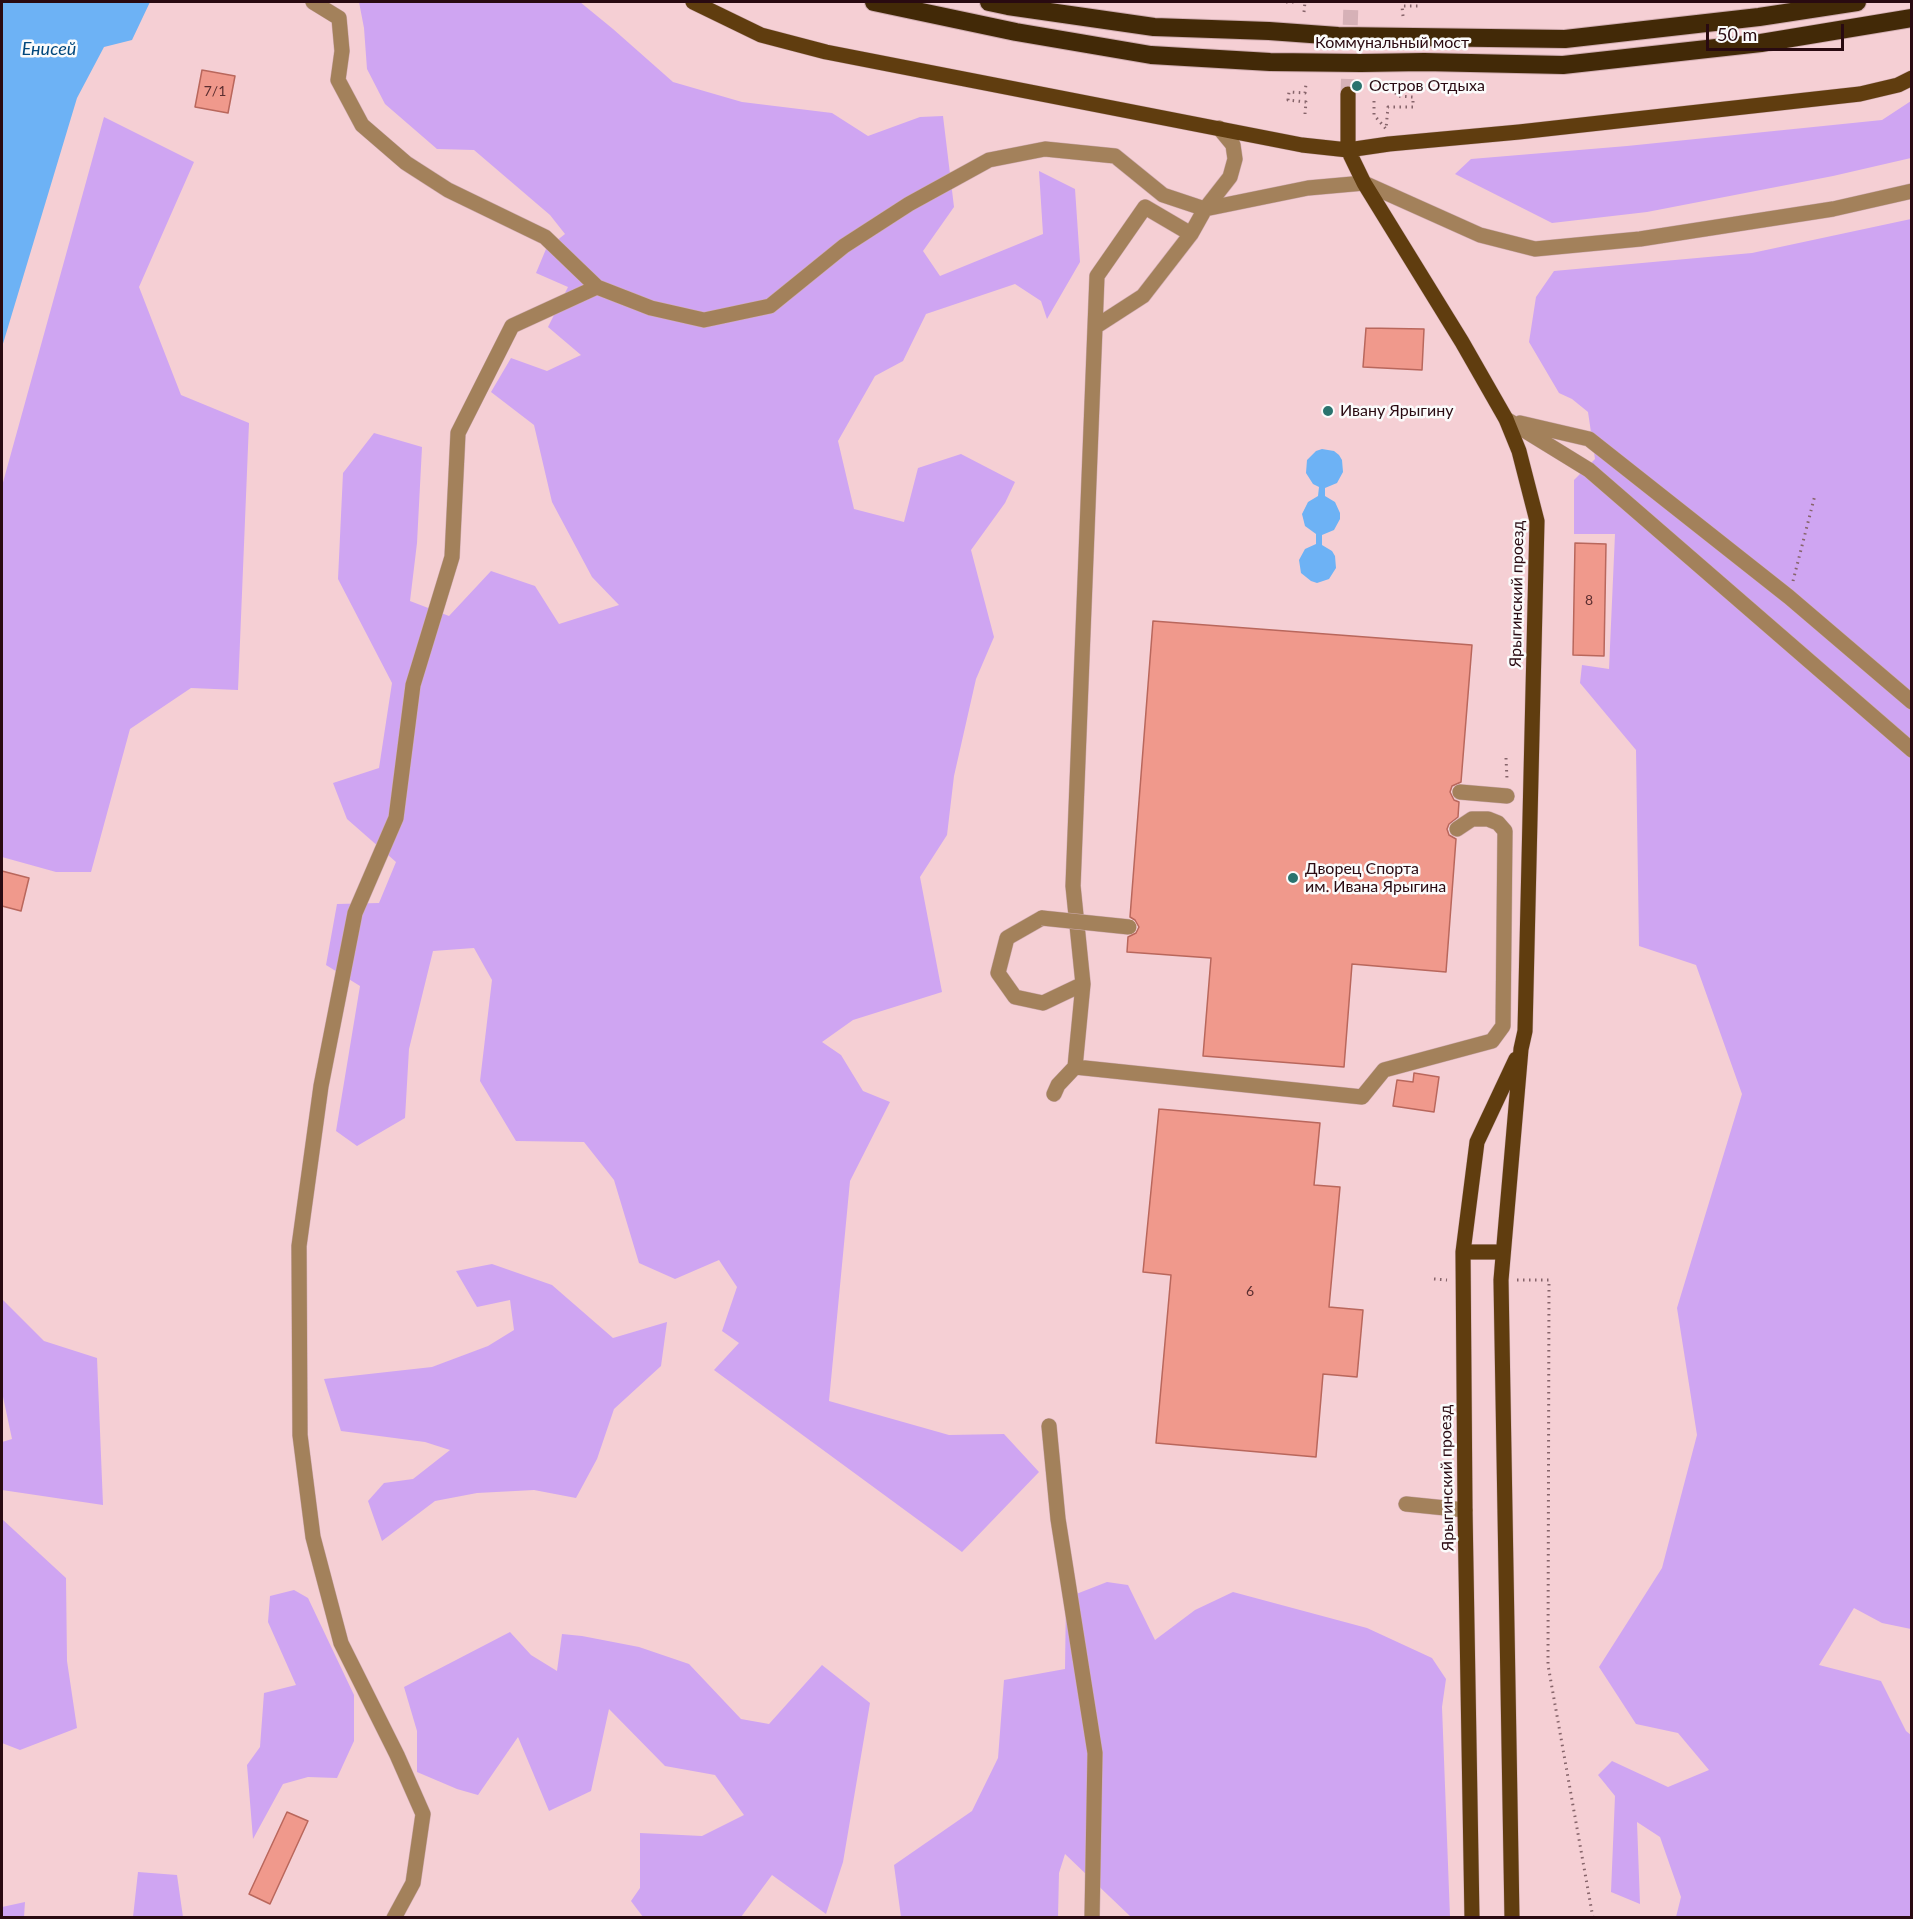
<!DOCTYPE html>
<meta charset="utf-8">
<style>
body{margin:0}
#map{position:relative;width:1913px;height:1919px;overflow:hidden;background:#f5cfd4;font-family:Lato,sans-serif}
canvas{display:block}
.frame{position:absolute;inset:0;border:3px solid #290a11;pointer-events:none}
.scale{position:absolute;left:1706px;top:24px;width:138px;height:27px;box-sizing:border-box;border:3px solid #290a11;border-top:0;padding-left:8px;font-size:18px;line-height:21px;white-space:nowrap;color:#290a11;-webkit-text-stroke:4px #fbfbfb;paint-order:stroke}
</style>
<div id="map">
<canvas width="1913" height="1919"></canvas>
<div class="frame"></div>
<div class="scale">50 m</div>
</div>
<script>
const ctx = document.querySelector('canvas').getContext('2d');
ctx.lineJoin = 'round';
function fillPath(path, color) { ctx.fillStyle = color; ctx.fill(path, 'evenodd'); }
const toPath = rows => new Path2D(rows.map(r => 'M' + r).join(''));
function trace(path, color, width, dash) { ctx.strokeStyle = color; ctx.lineWidth = width; ctx.lineCap = dash ? 'butt' : 'round'; ctx.setLineDash(dash || []); ctx.stroke(path); }
function drawText(font, color, halo, rows, align = 'center') {
  ctx.font = font + ' Lato,sans-serif'; ctx.lineWidth = 5; ctx.setLineDash([]); ctx.textBaseline = 'middle'; ctx.strokeStyle = halo; ctx.fillStyle = color; for (const [text, x, y, turn = 0] of rows) {
    ctx.save(); ctx.translate(x, y); ctx.rotate((+turn || 0) * Math.PI / 180); ctx.textAlign = isNaN(turn) ? turn : align; if (halo) ctx.strokeText(text, 0, 0); ctx.fillText(text, 0, 0); ctx.restore();
  }
}
fillPath(toPath([
 [359,2,580,2,613,29,673,82,742,102,832,113,868,136,920,117,943,116,954,207,923,251,940,276,1043,234,1039,171,1075,189,1080,262,1047,319,1041,301,1015,284,926,314,903,361,875,376,838,441,854,509,904,522,918,468,961,454,1015,482,1005,503,971,550,994,637,976,679,954,776,947,835,920,877,942,992,853,1020,822,1042,841,1055,863,1091,890,1102,850,1181,829,1401,949,1435,1004,1434,1039,1472,962,1552,714,1370,739,1343,722,1331,737,1287,719,1260,675,1279,639,1263,614,1180,584,1142,516,1141,480,1081,492,980,474,948,433,951,409,1049,405,1118,357,1146,336,1131,360,986,326,965,337,904,379,903,396,862,347,819,333,783,379,768,392,683,338,579,343,473,374,433,422,447,417,543,410,601,449,616,491,571,535,586,559,624,619,605,592,577,552,502,534,425,491,392,511,358,547,371,581,355,548,327,568,287,536,273,546,249,565,234,550,215,474,150,437,149,385,104,367,69,364,28],
 [1911,101,1911,158,1833,176,1647,212,1552,223,1455,174,1471,159,1627,146,1882,120],
 [104,117,194,162,139,287,181,395,249,423,238,690,191,688,130,729,91,872,56,872,2,857,2,486],
 [1911,219,1911,1629,1882,1623,1854,1608,1819,1665,1881,1681,1906,1731,1911,1735,1911,1917,1676,1917,1681,1897,1660,1837,1637,1822,1640,1904,1611,1892,1615,1796,1598,1775,1612,1761,1668,1787,1709,1770,1678,1733,1636,1724,1599,1667,1662,1568,1697,1435,1677,1308,1742,1094,1696,965,1639,946,1636,750,1580,683,1582,665,1609,669,1615,534,1574,534,1574,480,1595,459,1588,412,1572,399,1559,393,1529,342,1536,297,1554,271,1752,253],
 [492,1264,552,1285,613,1338,667,1322,661,1366,614,1409,597,1459,576,1498,534,1490,477,1493,435,1501,382,1541,368,1501,384,1483,413,1479,450,1450,425,1442,341,1431,324,1379,432,1367,488,1346,514,1330,510,1300,477,1307,456,1271],
 [2,1299,44,1341,97,1358,103,1505,2,1490,2,1442,12,1439,2,1392],
 [2,1519,66,1578,67,1661,77,1728,20,1750,2,1743],
 [1107,1582,1128,1585,1155,1640,1195,1610,1233,1592,1367,1628,1432,1658,1446,1679,1442,1707,1450,1917,1131,1917,1065,1854,1059,1873,1058,1917,901,1917,894,1865,972,1811,998,1758,1004,1680,1065,1669,1066,1598],
 [294,1590,308,1598,354,1695,354,1741,337,1778,308,1777,283,1784,253,1839,247,1765,260,1747,264,1693,296,1685,268,1622,270,1596],
 [510,1632,531,1655,557,1671,562,1634,582,1636,639,1647,689,1664,741,1719,769,1724,822,1665,870,1703,843,1862,826,1914,772,1875,741,1917,643,1917,631,1901,640,1888,640,1833,702,1836,744,1815,715,1775,665,1766,609,1709,591,1791,549,1811,518,1737,478,1795,457,1789,417,1772,417,1731,404,1687],
 [138,1872,177,1875,183,1917,133,1917],
 [25,1902,24,1917,2,1917,2,1907]
]), '#cfa5f2');
fillPath(toPath([
 [2,2,150,2,132,40,104,47,77,98,2,347],
 [1322,449,1334,451,1339,455,1342,460,1343,472,1337,483,1325,488,1325,496,1335,502,1340,513,1340,519,1334,530,1322,535,1322,545,1332,551,1335,556,1336,568,1329,579,1317,583,1311,581,1301,573,1299,560,1305,549,1316,544,1316,534,1305,526,1302,514,1308,502,1318,496,1319,487,1313,484,1306,473,1307,460,1316,451]
]), '#6db2f5');
const building = toPath([
 [202,70,235,76,228,113,195,107,202,70],
 [1366,328,1424,329,1422,370,1363,367,1366,328],
 [1575,543,1606,544,1604,656,1573,655,1575,543],
 [1153,621,1472,645,1461,782,1452,786,1450,792,1454,800,1459,802,1458,817,1449,824,1447,829,1449,835,1456,839,1446,972,1352,964,1344,1067,1203,1056,1211,958,1127,952,1128,937,1136,933,1139,927,1135,920,1130,917,1153,621],
 [2,871,29,878,21,911,2,906,2,871],
 [1414,1073,1439,1077,1434,1112,1393,1106,1397,1080,1413,1082,1414,1073],
 [1159,1109,1320,1123,1314,1185,1340,1187,1329,1307,1363,1310,1357,1377,1323,1374,1316,1457,1156,1443,1171,1275,1143,1272,1159,1109],
 [287,1812,308,1821,270,1904,249,1894,287,1812]
]);
fillPath(building, '#f0998c');
trace(building, '#b9675c', 1.5);
trace(toPath([
 [1348,94,1351,2]
]), '#d6b1b7', 15, [15, 8]);
const minor = toPath([
 [313,2,339,18,342,51,338,80,362,125,406,163,448,190,545,237,597,287,651,308,704,320,770,306,844,246,909,204,989,160,1045,149,1115,156,1163,195,1205,209,1230,177,1235,159,1233,145,1219,128],
 [1095,327,1097,276,1145,207,1191,234],
 [1506,419,1589,470,1912,750],
 [1520,423,1589,439,1789,597,1912,702],
 [1460,792,1507,796],
 [1042,918,1007,938,998,973,1015,997,1043,1003,1083,984],
 [1075,1067,1362,1097,1384,1070,1492,1041,1503,1026,1505,831,1498,823,1488,819,1472,819,1457,829],
 [1054,1094,1058,1085,1075,1067,1083,984,1073,886,1095,327,1143,296,1191,234,1205,209,1308,188,1364,183,1480,235,1535,249,1640,239,1833,209,1912,191],
 [1049,1426,1058,1519,1095,1753,1092,1918],
 [1406,1504,1465,1510],
 [394,1918,413,1883,423,1814,397,1755,341,1643,313,1537,300,1435,299,1246,321,1086,355,913,396,818,413,685,452,557,458,433,512,326,597,287]
]);
const major = toPath([
 [693,2,761,35,826,52,1302,145,1348,150,1389,144,1519,132,1860,94,1898,85,1912,78],
 [1348,94,1348,150,1364,183,1462,342,1506,419,1519,451,1537,521,1525,1031,1521,1049,1501,1280,1512,1918],
 [1463,1252,1503,1252],
 [1472,1918,1465,1510,1463,1252,1477,1142,1516,1059]
]);
const highway = toPath([
 [874,2,1016,32,1151,55,1270,62,1361,63,1424,62,1563,65,1761,43,1912,18],
 [989,2,1008,6,1154,27,1269,31,1338,36,1565,39,1759,17,1857,2]
]);
trace(minor, '#d0acb1', 16);
trace(major, '#d0acb1', 16);
trace(highway, '#d0acb1', 20);
trace(toPath([
 [1286,2,1296,2],
 [1304,12,1305,2],
 [1403,16,1402,6,1419,6,1419,2],
 [1374,101,1374,115,1386,129,1388,107,1413,107,1413,97,1396,96,1396,87],
 [1305,114,1306,102,1288,100,1289,92,1305,93,1306,84],
 [1793,581,1815,495],
 [1506,758,1507,779],
 [1434,1279,1447,1280],
 [1517,1280,1549,1280,1548,1665,1593,1918]
]), '#86646a', 3, [1.5, 4.5]);
trace(minor, '#a3815b', 15);
trace(major, '#603d0f', 15);
trace(highway, '#422907', 18);
const minorBridge = toPath([
 [1042,918,1129,927]
]);
trace(minorBridge, '#d0acb1', 16, []);
trace(minorBridge, '#a3815b', 15);
for (const [x, y, r, color] of [
 [1357,86,6,"#2a736e"],
 [1328,411,6,"#2a736e"],
 [1293,878,6,"#2a736e"]
]) { const dot = new Path2D(); dot.arc(x, y, r, 0, 2 * Math.PI); ctx.fillStyle = color; ctx.fill(dot); trace(dot, '#fbfbfb', 2); }
drawText('14px', '#5b2e30', null, [
 ["7/1",215,91],
 ["8",1589,600],
 ["6",1250,1291]
]);
drawText('16px', '#290a11', '#fbfbfb', [
 ["Коммунальный мост",1392,43],
 ["Ярыгинский проезд",1517,594,-89],
 ["Ярыгинский проезд",1447,1478,-91]
]);
drawText('16px', '#290a11', '#fbfbfb', [
 ["Остров Отдыха",1369,86],
 ["Ивану Ярыгину",1340,411],
 ["Дворец Спорта",1305,869],
 ["им. Ивана Ярыгина",1305,887]
], 'left');
drawText('italic 18px', '#01487d', '#fbfbfb', [
 ["Енисей",49,49]
]);
</script>
